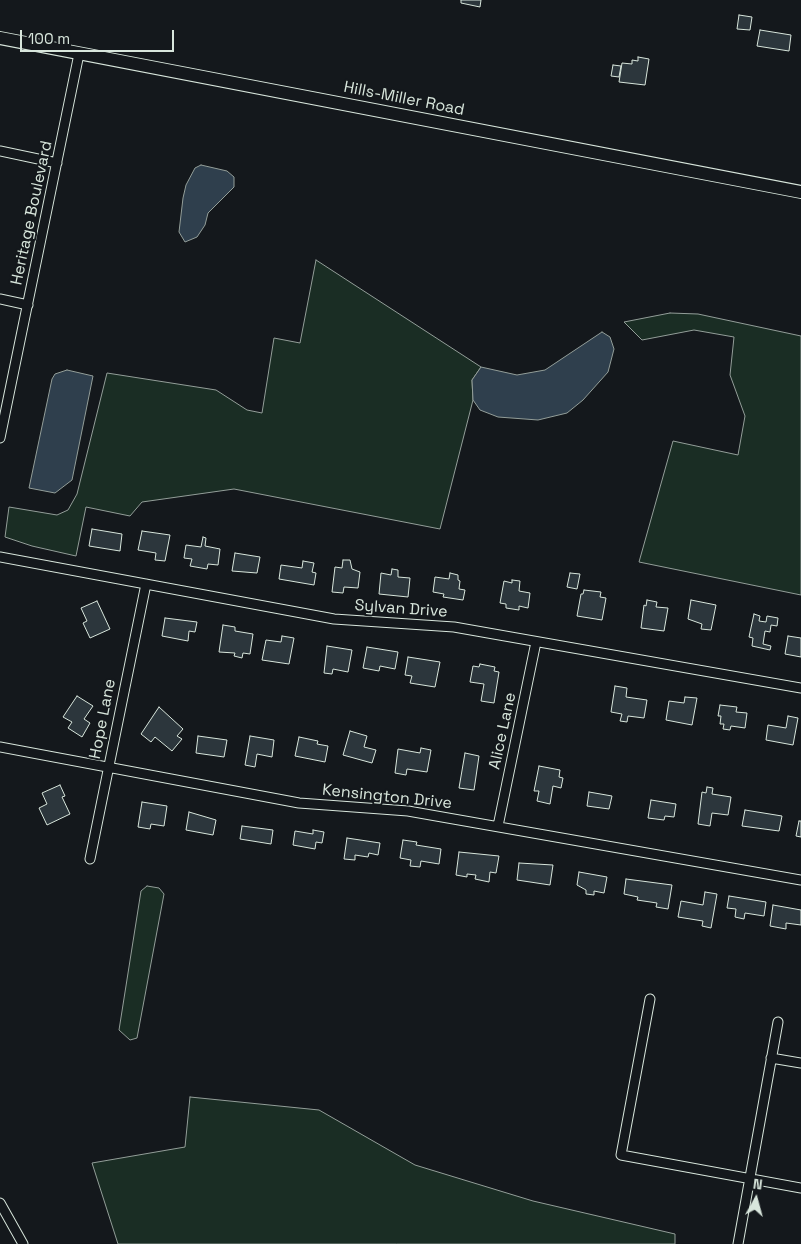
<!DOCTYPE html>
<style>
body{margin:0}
#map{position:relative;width:801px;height:1244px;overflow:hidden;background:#14181c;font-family:"Space Grotesk",sans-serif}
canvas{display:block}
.north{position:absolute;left:731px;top:1174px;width:50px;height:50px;-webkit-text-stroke:4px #14181c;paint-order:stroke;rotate:7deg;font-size:14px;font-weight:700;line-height:20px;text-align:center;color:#d8e6dc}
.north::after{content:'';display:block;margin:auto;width:18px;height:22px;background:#d8e6dc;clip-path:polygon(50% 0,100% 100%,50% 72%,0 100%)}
.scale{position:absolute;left:20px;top:30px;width:154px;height:22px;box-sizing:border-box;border:2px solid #d8e6dc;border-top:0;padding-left:6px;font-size:15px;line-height:18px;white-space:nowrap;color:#d8e6dc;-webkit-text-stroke:4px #14181c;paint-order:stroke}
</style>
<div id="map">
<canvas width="801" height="1244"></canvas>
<div class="north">N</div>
<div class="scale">100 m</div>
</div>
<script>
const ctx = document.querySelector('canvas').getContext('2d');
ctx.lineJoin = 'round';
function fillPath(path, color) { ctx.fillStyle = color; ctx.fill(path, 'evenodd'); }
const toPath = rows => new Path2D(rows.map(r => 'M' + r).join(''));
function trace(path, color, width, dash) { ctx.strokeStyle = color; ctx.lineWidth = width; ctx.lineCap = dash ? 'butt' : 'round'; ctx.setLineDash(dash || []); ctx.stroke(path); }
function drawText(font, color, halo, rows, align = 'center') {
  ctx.font = font + ' "Space Grotesk",sans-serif'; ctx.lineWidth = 4; ctx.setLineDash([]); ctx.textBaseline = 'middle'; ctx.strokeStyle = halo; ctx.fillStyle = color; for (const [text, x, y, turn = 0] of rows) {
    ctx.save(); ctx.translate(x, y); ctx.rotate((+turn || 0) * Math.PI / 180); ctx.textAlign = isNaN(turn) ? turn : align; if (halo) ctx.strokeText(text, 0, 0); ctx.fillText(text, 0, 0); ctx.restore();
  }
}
const green = toPath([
 [316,260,481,367,472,380,473,400,440,529,234,489,142,502,130,516,86,507,76,556,32,546,5,537,9,507,57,515,68,510,77,494,107,373,216,390,247,410,262,413,274,338,300,343,316,260],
 [670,313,698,314,801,336,801,595,639,562,673,441,738,455,745,416,730,375,734,337,694,330,642,340,624,322,670,313],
 [147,886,159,888,164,894,137,1038,130,1040,119,1030,141,891,147,886],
 [190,1097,319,1110,415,1165,533,1201,675,1234,675,1244,118,1244,92,1163,185,1147,190,1097]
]);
fillPath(green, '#1a2d24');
trace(green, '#939e99', 1);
const water = toPath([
 [201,165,227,171,234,177,234,187,208,213,205,225,197,237,185,242,179,232,183,198,186,185,195,168,201,165],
 [602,332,610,337,614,349,608,372,583,400,567,413,538,420,498,417,480,410,473,400,472,380,481,367,517,375,545,370,602,332],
 [67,370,93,376,72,480,55,493,29,488,52,379,55,374,67,370]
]);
fillPath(water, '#2f3f4d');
trace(water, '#939e99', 1);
const building = toPath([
 [461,0,481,0,480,7,461,3,461,0],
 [739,15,752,17,750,30,737,29,739,15],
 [760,30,791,35,789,51,757,46,760,30],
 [638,57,649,59,645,85,619,82,622,63,632,64,632,60,638,61,638,57],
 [613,65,621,66,619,77,611,76,613,65],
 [92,529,122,534,120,551,89,546,92,529],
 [142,531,170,535,165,561,155,560,156,553,138,550,142,531],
 [203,537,206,538,205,546,220,549,218,565,208,564,207,569,190,566,192,559,184,558,186,545,201,547,203,537],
 [235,553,260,557,257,573,232,571,235,553],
 [343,560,350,560,352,569,360,572,358,588,344,587,343,593,332,592,335,567,342,568,343,560],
 [303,561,314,563,312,572,316,573,314,585,279,579,281,565,302,568,303,561],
 [392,569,398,570,398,577,410,578,408,597,379,594,381,573,391,575,392,569],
 [450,573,458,575,458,580,460,581,459,589,465,590,463,600,443,597,444,594,433,592,435,577,449,579,450,573],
 [570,573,580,574,577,589,567,587,570,573],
 [512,580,520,581,519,591,530,593,528,608,519,606,519,610,506,608,506,604,500,603,504,581,512,583,512,580],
 [584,590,601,592,600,597,606,598,602,620,577,616,581,594,583,594,584,590],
 [647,600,657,602,656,607,668,608,664,631,641,628,644,605,646,606,647,600],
 [691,600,716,605,711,630,701,629,702,624,688,619,691,600],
 [97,601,110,629,90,638,83,623,87,621,81,608,97,601],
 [754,614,760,616,759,621,766,622,767,616,778,618,777,626,771,625,770,632,765,631,763,644,771,646,770,650,752,646,753,638,749,637,754,614],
 [165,618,197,622,195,632,189,631,188,641,162,636,165,618],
 [223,625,235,627,235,631,253,634,250,654,243,653,242,658,234,656,235,653,219,652,223,625],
 [282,636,294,638,289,664,262,660,266,640,281,642,282,636],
 [788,636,801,638,801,657,785,654,788,636],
 [327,646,352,650,348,672,333,669,332,674,324,673,327,646],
 [367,647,398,652,395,669,380,666,379,671,363,668,367,647],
 [408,657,440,662,435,687,410,683,412,676,405,675,408,657],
 [480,664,495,667,494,671,499,672,494,703,481,701,484,684,470,682,473,666,479,667,480,664],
 [615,686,627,688,626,697,647,700,644,718,628,716,627,722,620,721,622,714,611,712,615,686],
 [77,696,93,706,84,719,90,723,82,737,68,728,72,722,63,717,77,696],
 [685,697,697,698,692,725,666,720,669,701,684,703,685,697],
 [720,705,737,707,736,712,747,713,745,728,731,726,730,730,723,729,724,724,720,724,721,716,718,716,720,705],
 [159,707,183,729,177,736,182,739,172,751,155,737,151,742,141,734,159,707],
 [788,716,798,718,793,745,766,740,768,725,786,728,788,716],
 [350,731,367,736,364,747,376,750,372,763,343,755,350,731],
 [198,736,227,740,224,757,196,753,198,736],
 [250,736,274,740,272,757,257,754,255,767,245,765,250,736],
 [299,737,318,741,317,744,328,746,325,762,295,756,299,737],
 [421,748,431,750,427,772,407,769,406,775,395,773,398,749,420,753,421,748],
 [465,753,479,756,474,790,459,788,465,753],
 [539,766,560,770,559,777,563,778,561,788,553,786,550,804,537,801,539,791,534,791,539,766],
 [60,785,65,796,62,797,70,814,47,825,39,808,47,804,42,793,60,785],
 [707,787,713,788,712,794,731,797,728,815,712,813,710,826,698,824,702,792,706,793,707,787],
 [589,792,612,796,609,809,587,806,589,792],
 [651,800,676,804,674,817,665,816,664,820,648,818,651,800],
 [142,802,167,806,164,826,151,824,150,829,138,827,142,802],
 [745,810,782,816,779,831,742,826,745,810],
 [189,812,216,820,213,835,186,830,189,812],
 [799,821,801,821,801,837,796,836,799,821],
 [242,826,273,830,271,844,240,839,242,826],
 [313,830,324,832,322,843,316,842,315,849,293,845,295,831,313,834,313,830],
 [347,838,380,843,378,855,369,853,368,857,355,855,355,860,344,859,347,838],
 [403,840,417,842,416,845,441,849,439,864,421,861,420,867,410,866,411,860,400,858,403,840],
 [459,852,499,856,496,873,490,872,489,882,475,879,476,875,467,874,467,877,456,875,459,852],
 [519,863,553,865,550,885,517,880,519,863],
 [579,872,607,877,604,893,594,891,594,895,586,894,586,890,577,885,579,872],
 [626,879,672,885,668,909,656,907,657,903,637,900,638,897,624,894,626,879],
 [705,892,717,894,711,928,702,926,703,921,678,917,681,901,703,905,705,892],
 [729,896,766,902,764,916,745,913,744,919,735,917,736,909,727,908,729,896],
 [773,905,801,910,801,925,786,923,786,929,770,926,773,905]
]);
fillPath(building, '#2c363c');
trace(building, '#d8e6dc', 1);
const street = toPath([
 [0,151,57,163],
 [0,299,28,305],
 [0,438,79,54],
 [0,557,334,619,454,627,801,688],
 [0,747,299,803,408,811,801,880],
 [498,826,536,642],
 [90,859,146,584],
 [650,999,621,1155,801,1188],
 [771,1058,801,1063],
 [0,1203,23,1244],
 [738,1244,778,1022]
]);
const secondary = toPath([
 [0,38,801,192]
]);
trace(street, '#d8e6dc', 11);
trace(secondary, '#d8e6dc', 14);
trace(street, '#14181c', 9);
trace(secondary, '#14181c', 12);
drawText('16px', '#d8e6dc', '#14181c', [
 ["Hills-Miller Road",404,99,11],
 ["Heritage Boulevard",32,213,-78],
 ["Sylvan Drive",401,609,4],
 ["Hope Lane",103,719,-79],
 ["Alice Lane",503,731,-78],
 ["Kensington Drive",387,797,6]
]);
</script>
